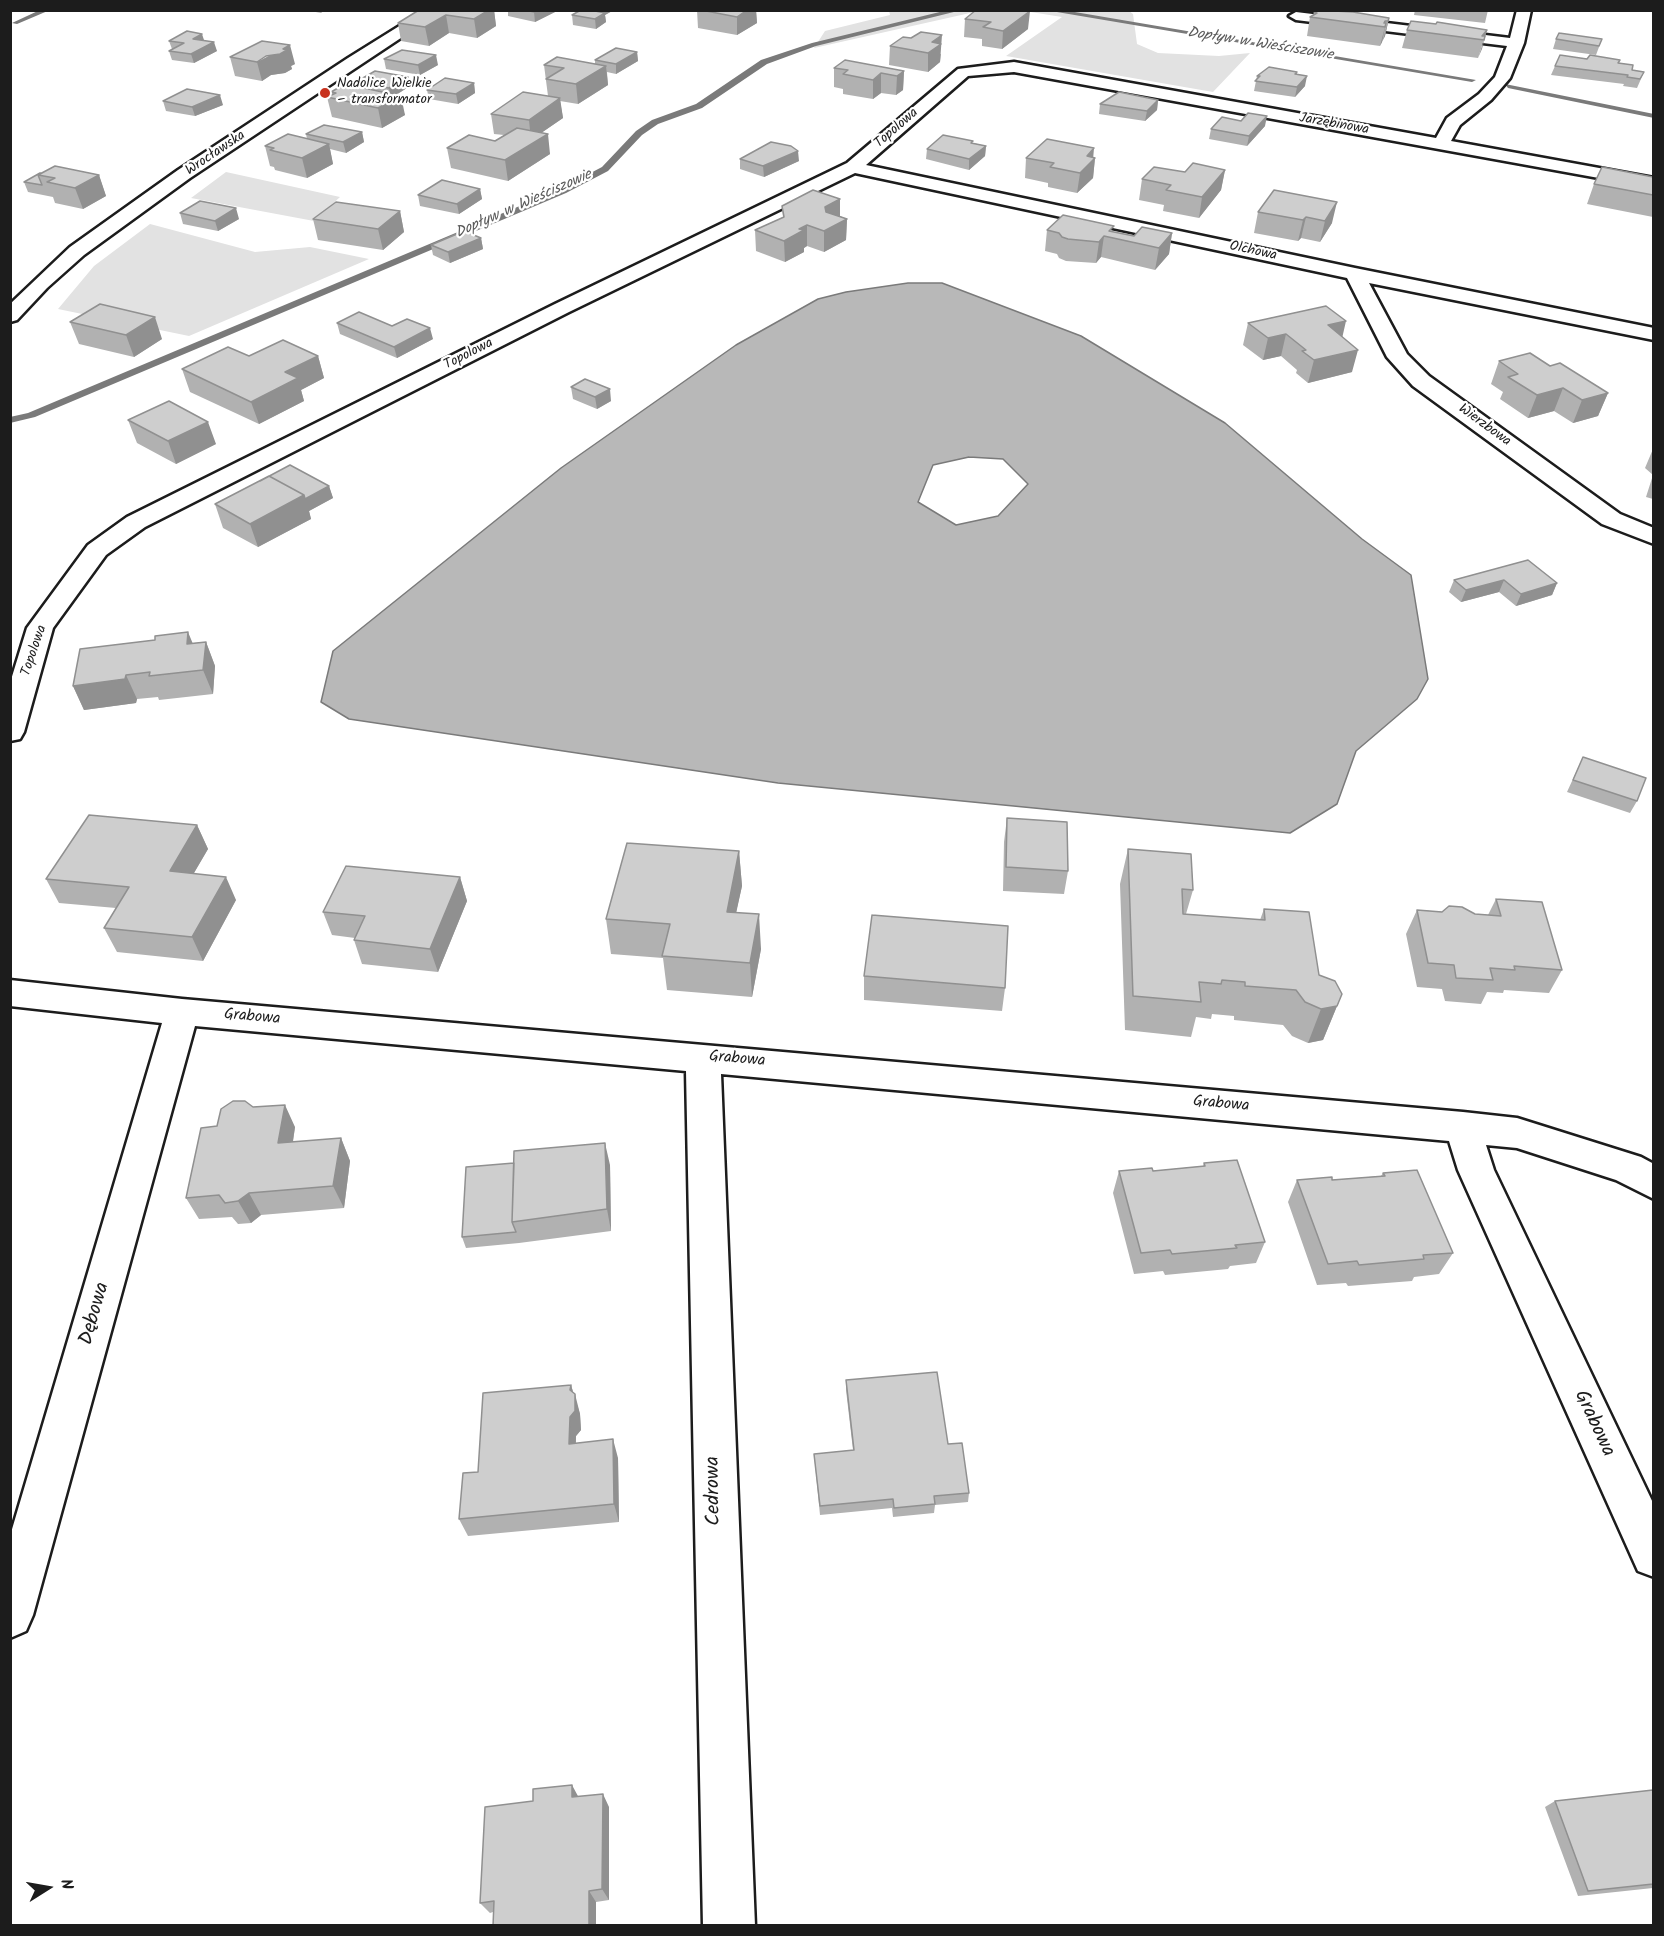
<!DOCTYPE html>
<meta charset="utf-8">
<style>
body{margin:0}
#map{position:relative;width:1664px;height:1936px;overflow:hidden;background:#fff;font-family:Kalam,sans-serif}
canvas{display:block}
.frame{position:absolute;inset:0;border:12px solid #1c1c1c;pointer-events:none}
.north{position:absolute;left:18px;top:1858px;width:60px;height:60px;-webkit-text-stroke:4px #fff;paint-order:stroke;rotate:79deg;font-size:16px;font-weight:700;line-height:24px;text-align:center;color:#1c1c1c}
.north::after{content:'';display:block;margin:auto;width:21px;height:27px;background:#1c1c1c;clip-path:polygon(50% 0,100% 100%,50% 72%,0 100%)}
</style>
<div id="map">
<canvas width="1664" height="1936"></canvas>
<div class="frame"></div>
<div class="north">N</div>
</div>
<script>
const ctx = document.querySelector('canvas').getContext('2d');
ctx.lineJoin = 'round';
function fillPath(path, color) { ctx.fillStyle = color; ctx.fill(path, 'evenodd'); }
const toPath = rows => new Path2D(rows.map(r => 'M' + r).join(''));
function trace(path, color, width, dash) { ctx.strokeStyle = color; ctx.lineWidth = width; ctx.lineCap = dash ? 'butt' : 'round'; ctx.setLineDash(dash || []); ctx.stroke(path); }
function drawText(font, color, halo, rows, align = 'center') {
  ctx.font = font + ' Kalam,sans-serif'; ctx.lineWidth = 4.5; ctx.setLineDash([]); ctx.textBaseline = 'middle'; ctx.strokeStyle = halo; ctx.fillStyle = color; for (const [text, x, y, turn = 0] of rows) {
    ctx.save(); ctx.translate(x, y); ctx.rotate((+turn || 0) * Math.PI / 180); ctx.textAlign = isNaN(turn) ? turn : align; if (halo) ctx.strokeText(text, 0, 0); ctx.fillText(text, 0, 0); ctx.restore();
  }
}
fillPath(toPath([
 [1018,10,1129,11,1133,14,1137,44,1158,53,1219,56,1250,53,1213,92,1006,56,1062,17],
 [889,11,979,11,814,48,825,31,890,15],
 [226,172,340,197,314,221,191,198],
 [150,224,255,252,310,247,369,259,189,336,58,309,94,266]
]), '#e2e2e2');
const water = toPath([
 [908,283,942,283,1081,336,1225,423,1362,539,1411,575,1428,679,1417,699,1356,751,1337,804,1290,833,778,783,349,719,321,702,333,651,561,468,736,345,818,299,846,292,908,283],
 [969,457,1003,459,1028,484,998,516,956,525,918,502,933,465,969,457]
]);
fillPath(water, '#b8b8b8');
trace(water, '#7a7a7a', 1.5);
fillPath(toPath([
 [40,10,50,10,17,24,12,23,40,10],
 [948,10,962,10,816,46,767,64,702,108,658,124,642,135,608,171,566,193,35,417,10,423,10,417,28,413,560,189,602,167,636,131,652,120,696,104,761,60,812,43,948,10],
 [1045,10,1063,10,1476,80,1472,82,1045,10],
 [1505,84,1654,114,1654,118,1508,88,1505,84]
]), '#7a7a7a');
const minor = toPath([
 [1517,10,1531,10,1524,43,1510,78,1491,100,1460,125,1451,141,1654,178,1654,188,1014,72,968,76,866,165,1355,268,1654,328,1654,340,1369,283,1407,354,1429,376,1620,514,1654,528,1654,544,1602,524,1413,386,1387,357,1347,278,855,173,569,312,145,527,106,555,53,628,24,732,20,739,10,741,10,683,27,628,88,545,127,517,555,304,847,163,958,69,1014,62,1436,138,1447,118,1479,94,1495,77,1507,46,1296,20,1289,16,1296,12,1510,38,1517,10],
 [10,980,182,999,1463,1112,1517,1118,1641,1157,1654,1164,1654,1199,1616,1180,1517,1148,1486,1145,1494,1170,1654,1505,1654,1577,1638,1571,1458,1170,1449,1141,721,1074,755,1926,703,1926,686,1071,195,1026,33,1615,26,1631,10,1638,10,1536,162,1023,10,1006,10,980]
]);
const tertiary = toPath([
 [425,10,443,10,190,178,84,255,47,288,17,320,10,322,10,304,70,247,178,170,348,58,425,10]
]);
trace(minor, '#1c1c1c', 5);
trace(tertiary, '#1c1c1c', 5);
fillPath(minor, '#fff');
fillPath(tertiary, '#fff');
fillPath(toPath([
 [305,10,325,10,321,13],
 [419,10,494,10,496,26,477,38,449,33,429,46,401,41,398,23],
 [508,10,559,10,535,22,508,16],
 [579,10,614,10,605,15,606,22,596,29,573,25,572,15,580,11],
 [697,10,756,10,757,23,737,35,698,28],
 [976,10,1028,29,1002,49,982,46,982,39,964,37,965,19],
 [1315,10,1389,18,1385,36,1380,46,1307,36,1310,17,1313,15],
 [1415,10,1488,10,1485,23,1414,15],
 [1407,30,1487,30,1478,58,1402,48],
 [1556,39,1602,39,1596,55,1553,49],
 [204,40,217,51,194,63,172,60,169,51,172,49,169,41],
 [890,46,941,54,940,62,928,72,889,65],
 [637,52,638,61,616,74,607,72,608,85,578,104,560,101,563,118,541,133,550,154,508,181,451,168,447,148,495,141,504,135,494,134,491,114,548,96,544,65,595,64,595,60],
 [230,57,295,64,291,66,292,69,285,73,271,75,262,81,235,76],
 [384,59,438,65,420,75,386,69],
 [1618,63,1632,70,1644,72,1637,88,1623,86,1624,84,1551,75,1555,66],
 [834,68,904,71,903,90,896,95,881,93,873,99,843,94,843,89,834,87],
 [1297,72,1297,75,1305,86,1295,97,1254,91,1257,76],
 [408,77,410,86,396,95,405,115,382,128,332,117,327,97,332,95,331,92,357,87,356,82],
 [474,83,475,93,458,104,429,99,427,90],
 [1158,100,1157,110,1145,121,1099,114,1100,104],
 [163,101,223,105,195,116,166,111],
 [1265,126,1247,146,1209,139,1211,129],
 [362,132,364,142,346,153,330,149,333,164,307,178,275,170,274,167,270,166,265,146,307,139,306,134],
 [973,143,986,146,985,156,969,170,926,159,927,149],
 [1093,157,1095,158,1093,178,1077,193,1048,187,1048,183,1025,178,1026,158],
 [740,159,799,161,764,177,740,169],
 [1225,170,1221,190,1199,218,1163,211,1164,205,1139,200,1142,179,1185,172],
 [40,173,99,175,106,196,83,209,55,203,53,197,28,192,24,182],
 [1653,177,1653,217,1587,204,1594,184],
 [480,189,482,199,459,214,420,206,418,195],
 [1274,190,1332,223,1320,242,1301,238,1298,241,1254,233,1258,212],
 [840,199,840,216,847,219,846,240,824,252,807,246,804,248,804,252,785,262,756,251,755,230,783,217,782,206],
 [400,211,404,232,383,250,318,240,313,219],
 [180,213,239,219,218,231,183,224],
 [1047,230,1113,232,1134,236,1172,233,1169,254,1155,270,1101,257,1096,263,1066,261,1059,258,1057,254,1045,251],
 [481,238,483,249,450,263,433,255,431,245],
 [70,322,162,339,134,357,79,344],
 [337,323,392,326,433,339,397,358,340,334],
 [1248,323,1342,337,1352,372,1308,383,1296,373,1297,370,1281,356,1263,360,1243,345],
 [249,356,318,356,324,378,301,390,304,401,259,424,190,392,182,369],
 [1499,361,1550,366,1608,393,1598,416,1573,423,1554,411,1528,418,1500,399,1503,392,1491,384],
 [571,387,611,401,597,409,573,399],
 [128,420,216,444,176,464,137,443],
 [1653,449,1653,499,1646,497,1653,475,1645,468],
 [329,486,333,498,309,511,311,519,258,547,223,528,215,504],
 [1528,560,1557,583,1552,595,1516,606,1499,592,1461,602,1449,592,1454,580],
 [206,642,215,666,213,694,159,700,158,697,137,699,136,703,84,710,73,686,193,643],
 [1583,757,1637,801,1630,813,1567,792],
 [1007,818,1068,871,1064,894,1003,891,1004,842],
 [197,825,208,849,194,873,236,900,203,961,117,952,104,928,116,908,59,903,46,879],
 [1128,849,1193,890,1186,914,1260,920,1264,909,1319,975,1342,994,1323,1040,1308,1043,1292,1036,1283,1025,1234,1020,1234,1016,1212,1014,1211,1019,1196,1017,1191,1037,1125,1030,1120,884],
 [739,851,742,886,736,912,761,949,752,997,667,990,663,958,611,954,606,919],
 [460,877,467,901,438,972,362,964,354,940,355,938,332,935,323,912],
 [1496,899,1562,970,1549,993,1504,990,1503,993,1487,992,1481,1004,1445,1001,1442,989,1417,987,1406,934,1417,910,1488,915],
 [864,976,1005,988,1002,1011,864,1000],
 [253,1107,295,1127,293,1142,341,1138,350,1161,344,1208,261,1215,251,1223,238,1224,232,1217,199,1219,186,1198,217,1126],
 [1204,1163,1265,1242,1256,1263,1230,1266,1228,1269,1165,1275,1163,1271,1134,1274,1113,1193,1119,1171,1153,1171,1203,1166],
 [610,1165,611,1231,519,1243,466,1248,462,1237],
 [1383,1173,1453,1253,1439,1274,1414,1277,1412,1281,1348,1286,1346,1283,1317,1285,1288,1202,1297,1180,1332,1180,1381,1176],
 [846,1380,948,1444,969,1493,968,1502,935,1505,934,1513,893,1517,892,1508,820,1515,814,1454,853,1450,846,1390],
 [571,1385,580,1414,581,1430,576,1436,576,1443,618,1458,619,1522,468,1536,459,1519,478,1472],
 [1653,1790,1653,1888,1578,1896,1545,1807,1555,1801],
 [578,1797,609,1807,609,1900,596,1902,596,1926,493,1926,493,1912,490,1913,480,1903]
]), '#b1b1b1');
fillPath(toPath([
 [489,10,494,10,496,26,477,38,474,19],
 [538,10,559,10,535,22,534,12],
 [602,10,614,10,605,15,606,22,596,29,595,19,603,15],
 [747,10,756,10,757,23,737,35,737,17],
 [1030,11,1028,29,1002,49,1003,31],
 [446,15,449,33,429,46,425,27],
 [1389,18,1385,36,1383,40,1388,21],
 [1386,23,1382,42,1380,46,1385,27],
 [1487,30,1482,49,1478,58,1484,40,1482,36],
 [202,34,205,43,193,39],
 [942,35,940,62,928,72,928,53,932,42],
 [214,42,217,51,194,63,191,54],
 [290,45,295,64,291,66,292,69,285,73,271,75,262,81,257,62],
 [637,52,638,61,616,74,616,64],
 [436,55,438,65,420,75,418,65],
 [606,66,608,85,578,104,576,84],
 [904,71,903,90,896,95,897,76],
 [881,73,881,93,873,99,873,80],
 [1307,76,1305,86,1295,97,1297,87],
 [408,77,410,86,391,98,389,88],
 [474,83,475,93,458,104,456,94],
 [220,95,223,105,195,116,192,107],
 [401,96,405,115,382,128,378,108],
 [560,98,563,118,531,140,529,120],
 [1158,100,1157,110,1145,121,1147,111],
 [1267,116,1265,126,1247,146,1249,136],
 [362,132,364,142,346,153,343,142],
 [548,134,550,154,508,181,505,160],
 [329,144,333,164,307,178,302,158],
 [986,146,985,156,969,170,969,159],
 [1094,148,1093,160,1095,158,1093,178,1077,193,1080,173,1087,156],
 [798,151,799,161,764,177,763,166],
 [1225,170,1221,190,1199,218,1202,197],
 [99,175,106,196,83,209,75,188],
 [480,189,482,199,459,214,457,204],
 [840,199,840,220,825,228,825,207],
 [1337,202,1332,223,1320,242,1325,221],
 [236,208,239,219,218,231,215,221],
 [400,211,404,232,383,250,378,229],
 [1306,217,1301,238,1298,241,1303,220],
 [847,219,846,240,824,252,824,231],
 [807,225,807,246,804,248,804,252,785,262,784,241,799,229],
 [1172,233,1169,254,1155,270,1159,248],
 [1104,236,1101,257,1096,263,1099,242],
 [481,238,483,249,450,263,448,252],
 [155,317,162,339,134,357,126,335],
 [1346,321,1341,343,1328,325],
 [430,328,433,339,397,358,394,347],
 [1286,334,1281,356,1263,360,1268,338],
 [1358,350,1352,372,1308,383,1314,360],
 [318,356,324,378,301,390,304,401,259,424,251,402,285,372],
 [1563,388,1554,411,1528,418,1537,395],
 [610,389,611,401,597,409,595,397],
 [1608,393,1598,416,1573,423,1582,400],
 [208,422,216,444,176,464,168,441],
 [329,486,333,498,309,511,311,519,258,547,250,524,304,495],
 [1504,580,1499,592,1461,602,1466,590],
 [1557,583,1552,595,1516,606,1521,594],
 [188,632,198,656,187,644],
 [206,642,215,666,213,694,203,670],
 [126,675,137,699,136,703,84,710,73,686],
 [197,825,208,849,181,895,170,871],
 [739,851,742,886,729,946,727,912],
 [226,877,236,900,203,961,192,937],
 [460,877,467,901,438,972,430,949],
 [759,914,761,949,752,997,750,963],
 [1342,994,1323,1040,1308,1043,1321,1009],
 [285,1105,295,1127,289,1166,278,1143],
 [341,1138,350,1161,344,1208,333,1186],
 [605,1143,610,1165,611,1231,607,1209],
 [249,1193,261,1215,251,1223,238,1201],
 [571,1385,575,1399,575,1394,580,1414,581,1430,576,1436,575,1463,569,1444],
 [613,1439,618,1458,619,1522,614,1504],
 [572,1785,579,1798,572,1797],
 [603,1794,609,1807,609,1900,602,1889],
 [589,1891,596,1902,596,1926,589,1926]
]), '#909090');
const building = toPath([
 [419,10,489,10,474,19,446,15,425,27,398,23,419,10],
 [525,10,538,10,534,12,525,10],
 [581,10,590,10,605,13,595,19,572,15,581,10],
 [701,10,747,10,737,17,701,10],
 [976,10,1027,10,1030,11,1003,31,983,27,991,22,965,19,976,10],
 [1315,10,1353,12,1389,18,1388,21,1385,21,1384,23,1386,23,1385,27,1310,17,1317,13,1314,12,1315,10],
 [1411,21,1436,24,1437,22,1487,30,1482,36,1485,36,1484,40,1407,30,1411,21],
 [187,31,202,34,193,39,214,42,191,54,169,51,184,43,169,41,187,31],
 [921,32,942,35,932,42,941,44,928,53,890,46,903,37,911,38,921,32],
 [1559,33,1602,39,1599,46,1556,39,1559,33],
 [262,41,290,45,283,49,287,50,280,54,266,56,257,62,230,57,262,41],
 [616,48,637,52,616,64,595,60,616,48],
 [402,50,436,55,418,65,384,59,402,50],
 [1560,55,1587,59,1590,55,1620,60,1618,63,1633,65,1632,70,1644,72,1640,79,1627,77,1628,75,1555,66,1560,55],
 [557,57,606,66,576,84,546,79,564,68,544,65,557,57],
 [845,60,904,71,897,76,881,73,873,80,843,74,848,70,834,68,845,60],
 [1269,67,1297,72,1295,74,1307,76,1297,87,1255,81,1260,76,1257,76,1269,67],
 [375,71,408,77,389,88,356,82,375,71],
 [445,78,474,83,456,94,427,90,445,78],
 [345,84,401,96,378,108,327,97,336,93,331,92,345,84],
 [187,89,220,95,192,107,163,101,187,89],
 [523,92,560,98,529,120,491,114,523,92],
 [1119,92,1158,100,1147,111,1100,104,1119,92],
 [1248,113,1267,116,1249,136,1211,129,1222,117,1241,121,1248,113],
 [324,125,362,132,343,142,306,134,324,125],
 [517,128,548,134,505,160,447,148,469,135,495,141,517,128],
 [288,134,329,144,302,158,270,150,274,148,265,146,288,134],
 [943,135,973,141,971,143,986,146,969,159,927,149,943,135],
 [1047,139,1094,148,1087,156,1095,158,1080,173,1050,167,1054,163,1026,158,1047,139],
 [771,142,791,146,798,151,763,166,740,159,771,142],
 [1193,163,1225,170,1202,197,1166,190,1171,185,1142,179,1154,167,1185,172,1193,163],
 [55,166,99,175,75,188,47,182,55,178,38,175,55,166],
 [1602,167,1653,177,1653,195,1594,184,1602,167],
 [40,173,42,173,38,175,42,185,24,182,40,173],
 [442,180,480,189,457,204,418,195,442,180],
 [813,190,840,199,825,207,826,212,847,219,824,231,807,225,799,229,804,230,784,241,755,230,784,217,782,206,813,190],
 [1274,190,1337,202,1325,221,1306,217,1303,220,1258,212,1274,190],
 [200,201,236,208,215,221,180,213,200,201],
 [336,202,400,211,378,229,313,219,336,202],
 [1063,215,1114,226,1109,231,1134,236,1142,227,1172,233,1159,248,1104,236,1099,242,1068,239,1062,237,1059,233,1047,230,1063,215],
 [464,231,481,238,448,252,431,245,464,231],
 [100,304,155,317,126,335,70,322,100,304],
 [1326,306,1346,321,1328,325,1358,350,1314,360,1302,351,1306,350,1286,334,1268,338,1248,323,1326,306],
 [359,312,392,326,407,319,430,328,394,347,337,323,359,312],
 [283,340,318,356,285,372,298,378,251,402,182,369,228,347,249,356,283,340],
 [1530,353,1550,366,1560,363,1608,393,1582,400,1563,388,1537,395,1508,377,1518,374,1499,361,1530,353],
 [585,379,610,389,595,397,571,387,585,379],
 [169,401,208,422,168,441,128,420,169,401],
 [290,465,329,486,305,499,304,495,269,476,260,481,290,465],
 [269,476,304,495,250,524,215,504,269,476],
 [1528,560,1557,583,1521,594,1504,580,1466,590,1454,580,1528,560],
 [188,632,187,644,206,642,203,670,149,676,150,672,126,675,125,679,73,686,80,649,155,640,155,636,188,632],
 [1583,757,1646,778,1637,801,1573,780,1583,757],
 [89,815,197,825,170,871,226,877,192,937,104,928,129,887,46,879,89,815],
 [1007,818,1067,822,1068,871,1006,867,1007,818],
 [627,843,739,851,727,912,759,914,750,963,662,956,670,924,606,919,627,843],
 [1128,849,1191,854,1193,890,1182,889,1183,914,1265,920,1264,909,1309,912,1319,975,1335,981,1342,994,1337,1006,1321,1009,1305,1002,1296,990,1245,986,1245,982,1222,980,1221,984,1199,982,1201,1002,1133,996,1128,849],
 [346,866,460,877,430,949,354,940,365,916,323,912,346,866],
 [1496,899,1542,902,1562,970,1514,966,1515,970,1490,968,1493,980,1456,978,1454,965,1428,963,1417,910,1442,912,1449,906,1462,907,1475,914,1501,916,1496,899],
 [872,915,1008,926,1005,988,864,976,872,915],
 [233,1101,245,1101,253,1107,285,1105,278,1143,341,1138,333,1186,249,1193,238,1201,225,1203,219,1195,186,1198,201,1128,217,1126,221,1109,233,1101],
 [605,1143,607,1209,512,1222,514,1151,605,1143],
 [1237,1160,1265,1242,1235,1245,1237,1248,1172,1254,1170,1250,1141,1253,1119,1171,1152,1168,1153,1171,1205,1166,1204,1163,1237,1160],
 [514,1163,512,1222,516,1232,462,1237,466,1167,514,1163],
 [1417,1170,1453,1253,1423,1255,1424,1259,1359,1265,1357,1261,1328,1264,1297,1180,1332,1177,1332,1180,1385,1176,1383,1173,1417,1170],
 [937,1372,948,1444,962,1443,969,1493,934,1496,935,1504,894,1508,893,1499,820,1506,814,1454,854,1450,846,1380,937,1372],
 [571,1385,570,1390,575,1394,575,1411,570,1417,569,1444,613,1439,614,1504,459,1519,463,1473,478,1472,483,1393,571,1385],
 [572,1785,572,1797,603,1794,602,1889,589,1891,589,1926,493,1926,494,1901,480,1903,485,1807,533,1801,533,1789,572,1785],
 [1653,1790,1653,1884,1588,1891,1555,1801,1653,1790]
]);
fillPath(building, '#cecece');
trace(building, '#909090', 1.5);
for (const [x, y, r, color] of [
 [325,93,6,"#c8321e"]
]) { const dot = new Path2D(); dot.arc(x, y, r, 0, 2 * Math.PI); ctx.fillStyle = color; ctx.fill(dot); trace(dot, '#fff', 2); }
drawText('14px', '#1c1c1c', '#fff', [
 ["Nadolice Wielkie",337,85],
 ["– transformator",337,101]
], 'left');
drawText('14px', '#1c1c1c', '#fff', [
 ["Jarzębinowa",1334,125,10],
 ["Topolowa",897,129,-41],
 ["Wrocławska",216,154,-34],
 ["Olchowa",1253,252,12],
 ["Topolowa",469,355,-27],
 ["Wierzbowa",1484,426,36],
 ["Topolowa",35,651,-71]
]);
drawText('italic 15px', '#5a5a5a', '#fff', [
 ["Dopływ w Wieściszowie",1260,45,9],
 ["Dopływ w Wieściszowie",524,205,-24]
]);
drawText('16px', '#1c1c1c', '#fff', [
 ["Grabowa",252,1018,5],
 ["Grabowa",737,1060,5],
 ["Grabowa",1221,1105,5]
]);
drawText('20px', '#1c1c1c', '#fff', [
 ["Dębowa",96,1314,-74],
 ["Grabowa",1593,1424,65],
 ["Cedrowa",715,1491,-91]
]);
</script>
